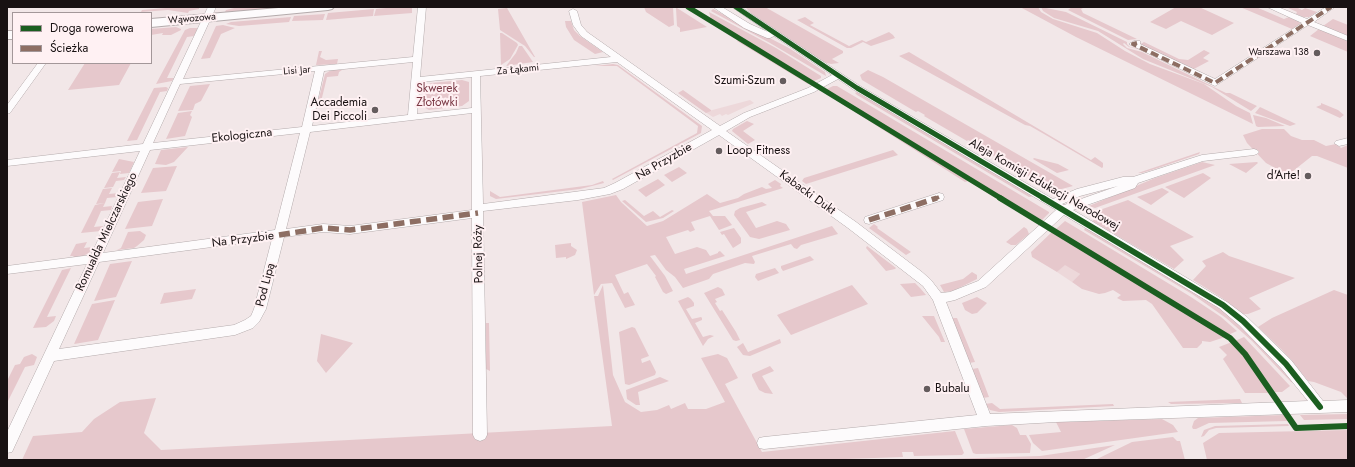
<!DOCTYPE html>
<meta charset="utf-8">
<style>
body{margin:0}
#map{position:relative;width:1355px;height:467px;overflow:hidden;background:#f2e7e8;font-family:Jost,sans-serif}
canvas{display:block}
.frame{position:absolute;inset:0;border:8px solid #181112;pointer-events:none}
.legend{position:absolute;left:12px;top:12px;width:140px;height:52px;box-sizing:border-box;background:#fff1f3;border:1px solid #a39799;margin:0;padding:5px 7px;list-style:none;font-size:12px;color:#181112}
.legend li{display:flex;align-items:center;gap:8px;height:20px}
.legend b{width:20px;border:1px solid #a39799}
</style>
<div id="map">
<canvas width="1355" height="467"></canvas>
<div class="frame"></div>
<ul class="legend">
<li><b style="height:5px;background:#1b5e20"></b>Droga rowerowa</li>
<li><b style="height:5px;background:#8d6e63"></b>Ścieżka</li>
</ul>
</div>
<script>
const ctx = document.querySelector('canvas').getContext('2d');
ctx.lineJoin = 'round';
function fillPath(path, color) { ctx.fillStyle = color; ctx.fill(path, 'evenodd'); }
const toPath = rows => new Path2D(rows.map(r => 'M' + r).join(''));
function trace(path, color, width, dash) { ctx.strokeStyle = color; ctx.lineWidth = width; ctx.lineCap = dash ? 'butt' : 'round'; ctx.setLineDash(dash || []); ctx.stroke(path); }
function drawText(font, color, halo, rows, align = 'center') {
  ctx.font = font + ' Jost,sans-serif'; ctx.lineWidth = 4; ctx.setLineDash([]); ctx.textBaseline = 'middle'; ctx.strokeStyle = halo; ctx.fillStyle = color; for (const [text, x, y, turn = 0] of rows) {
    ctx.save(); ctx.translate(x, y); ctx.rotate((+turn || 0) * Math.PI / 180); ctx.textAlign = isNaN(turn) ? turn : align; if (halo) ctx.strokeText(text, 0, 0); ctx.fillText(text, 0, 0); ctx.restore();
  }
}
fillPath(toPath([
 [750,100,754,103,728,115,726,114,722,116,720,114,713,117,705,112],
 [1065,264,1080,274,1072,282,1057,272]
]), '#edd8da');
fillPath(toPath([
 [177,7,199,7,199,9,189,11,188,13,168,10,141,12,142,10],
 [238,7,300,7,224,14,226,10],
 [396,7,412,7,412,13,374,16,376,9],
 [644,7,673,7,674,25,669,27,646,12],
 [745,7,765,7,843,51,843,53,832,59,839,63,831,64,823,62,753,15],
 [1020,7,1038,7,1041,12,1053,19,1097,33,1125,51,1150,64,1204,84,1236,106,1250,113,1253,124,1076,37],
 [1041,7,1066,12,1127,42,1127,44,1130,47,1139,48,1198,77,1138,49,1129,47,1124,43,1123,44,1127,48,1142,52,1226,93,1230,93,1257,106,1251,111,1212,87,1143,59,1098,31,1054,18,1043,11],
 [1072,7,1085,7,1081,9,1083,13,1137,39,1128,40,1068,10],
 [1176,7,1199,7,1234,23,1212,35,1181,21,1166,29,1150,22],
 [1240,7,1256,7,1284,19,1289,17,1299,21,1300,24,1292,29],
 [1286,7,1296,7,1302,10,1305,8,1317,12,1309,17,1303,17,1296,14,1297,12],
 [507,8,535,57,536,57,534,57,525,46,500,30,498,9],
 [676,8,677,8,707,27,680,32,680,28,677,26],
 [374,9,373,16,326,20,328,13],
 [713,9,789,48,825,72,826,76,770,43,711,11],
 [709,12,776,48,821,76,821,78,812,82,711,20],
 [325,14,323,20,292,21,294,16],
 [291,17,289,22,239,26,226,24,231,22],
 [805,17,814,23,810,25,849,46,862,40,866,42,889,32,893,35,895,38,871,46,863,42,851,48,847,48,797,20],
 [1333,19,1348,25,1348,36,1323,26],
 [565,21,571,21,574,30,580,36,603,52,595,54,574,40,566,27],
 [223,25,235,28,221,34,210,58,201,59,216,26],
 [176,27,181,29,181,30,171,35,162,35,163,33,151,35,151,29],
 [190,28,198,28,194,36,187,37,167,78,174,78,172,81,156,84,185,30],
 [1319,29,1348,41,1348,52,1310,36],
 [500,33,502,33,517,43,518,45,510,59,501,65],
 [739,39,810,83,808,84,737,41],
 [1144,42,1179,59,1188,60,1204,50,1210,53,1203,58,1209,61,1192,70,1139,45],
 [519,46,522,46,533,62,506,66,516,53],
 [319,51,322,51,320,57,326,60,338,59,337,64,316,65],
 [909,52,1091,160,1095,157,1103,163,1103,167,1102,168,1044,134,1030,126,1025,125,899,56],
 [85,63,131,63,119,85,68,90],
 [613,64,618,65,702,126,701,133,613,180,612,179,697,133,698,126,617,66,595,66],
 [331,70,342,70,339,72,338,76,327,77,320,106,317,106,325,74],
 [868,70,883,77,1073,186,1054,191,975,145,976,144,968,140,967,141,924,116,925,115,918,111,916,112,862,80,860,75],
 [462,80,469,82,469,101,462,106,429,110,422,106,424,87,431,83],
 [210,84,201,101,195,104,193,110,178,111,190,86],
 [833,86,837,86,1049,212,1049,213,1042,220,1021,209,825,90],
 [166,87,168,88,167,91,160,92,137,140,127,141,154,88],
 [683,90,711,110,711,111,706,113,678,93],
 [822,91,823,91,1039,223,1038,224,968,181,965,182],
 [857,92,1034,196,1029,197,857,95,855,93],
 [1321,103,1338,110,1344,115,1340,118,1316,107,1321,105],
 [1260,107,1296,124,1290,126,1255,113],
 [192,111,190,115,192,117,185,136,166,139,178,113],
 [1253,115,1266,118,1285,126,1258,127,1256,126],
 [747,121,754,124,743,131,755,140,748,144,732,131,733,129],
 [1262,129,1284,129,1291,136,1302,140,1314,140,1326,146,1336,144,1341,148,1348,145,1348,168,1317,156,1312,156,1288,175,1266,163,1247,143,1243,135],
 [188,147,174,162,166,165,155,164,161,150],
 [893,150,898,155,806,184,802,181,804,178],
 [1200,152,1199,154,1158,168,1142,173,1138,173],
 [1034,158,1058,164,1069,170,1057,173,1033,159],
 [119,159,134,162,129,173,120,174,121,171,112,172],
 [1202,162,1215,165,1095,208,1089,206,1155,178],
 [1257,162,1258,163,1246,173,1229,164],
 [177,166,166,191,141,193,153,168],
 [679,167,687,173,672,182,664,175],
 [120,172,117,178,126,177,124,180,116,181,113,187,104,188,112,173],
 [1203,173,1211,178,1184,198,1165,187],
 [658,179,665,185,646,197,638,190],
 [775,180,781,184,780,186,783,188,709,211,713,216,725,216,732,225,719,230,710,216,691,222,695,230,690,232,688,230,666,237,675,254,697,247,706,250,710,256,718,253,718,252,720,251,725,256,684,269,686,274,832,226,838,234,801,245,797,249,794,248,791,244,752,256,755,262,754,264,745,263,713,274,709,279,683,288,675,277,666,270,655,255,650,256,665,276,673,291,666,294,663,292,655,277,656,276,647,264,615,275,624,294,628,292,635,305,625,308,612,283,601,284,594,295,582,202,616,195,621,202,647,226,663,221,707,194,720,203,738,198,744,194,762,187,766,189,772,188,768,184],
 [603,181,604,183,580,189,496,199,490,196,490,191,500,197,592,185],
 [112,188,109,194,119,193,117,197,107,198,105,203,96,204,103,189],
 [1162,188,1169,192,1151,205,1137,197],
 [163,199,152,226,125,229,138,202],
 [625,200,644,216,653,211,660,217,672,210,674,211,663,218,646,222,622,201],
 [1128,200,1194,237,1170,246,1184,260,1174,269,1092,221,1098,218,1095,215,1094,212],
 [762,202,767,205,746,212,756,228,777,221,786,224,790,230,759,239,750,237,734,215,735,211,740,208],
 [105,203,103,207,112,206,111,210,101,211,94,227,103,226,101,231,81,233,95,205],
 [1065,221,1191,297,1221,317,1237,331,1228,335,1072,240,1056,229],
 [874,224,878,227,877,228,911,252,906,255,869,228],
 [1024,227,1027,229,1029,234,1016,245,1011,245,1006,242],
 [1087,227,1193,290,1222,310,1247,330,1295,383,1291,382,1252,341,1226,318,1192,294,1084,230,1085,228],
 [734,228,741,238,741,243,733,248,724,234,722,235,720,232],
 [140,231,146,235,144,240,137,246,134,248,117,250,121,248,128,232],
 [1053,231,1056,233,1225,337,1210,342,1202,341,1202,343,1197,348,1183,348,1152,304,1146,300,1123,301,1117,298,1121,295,1113,290,1105,293,1099,294,1082,289,1072,282,1080,274,1065,265,1057,272,1032,257,1031,252],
 [87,242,84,248,93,247,89,253,83,256,72,258,74,256,70,256,76,244],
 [571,243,571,246,577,250,575,255,566,259,566,257,556,258,555,245],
 [867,246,896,268,895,269,886,271,866,248],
 [1223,252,1229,256,1295,278,1249,298,1261,309,1248,314,1242,314,1222,298,1193,280,1206,266,1202,261],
 [810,256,814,260,783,271,781,268,781,266],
 [132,261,116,297,94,301,110,264],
 [71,268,47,317,56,316,54,321,46,327,33,328,62,270],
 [775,268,779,273,758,281,755,277,756,274],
 [972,272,977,275,977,279,953,291,944,292,940,285,963,279],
 [915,283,920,288,926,295,911,297,900,284],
 [603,285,613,375,625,402,641,412,657,410,669,405,671,409,685,403,688,409,706,409,725,402,701,358,718,354,727,358,738,378,725,384,762,452,955,431,964,453,962,455,914,456,913,452,902,452,903,457,817,460,22,460,33,436,82,432,94,419,120,402,156,398,144,433,161,450,612,426,594,296,598,296],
 [852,285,868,304,791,335,777,315],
 [718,287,722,289,725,295,715,299,717,302,715,303,720,311,722,310,736,332,740,340,736,341,733,340,704,293],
 [196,289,192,299,160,304,164,293],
 [1334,290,1348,295,1348,399,1341,392,1314,382,1308,381,1282,350,1258,327,1272,318],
 [688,297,691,299,694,303,694,306,686,309,692,319,701,317,702,318,702,320,695,323,703,337,710,335,714,336,708,339,703,346,678,301],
 [977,297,987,303,977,313,972,314,965,310,962,303],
 [115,300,98,340,74,344,92,304],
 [922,316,934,316,945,342,941,342,939,337],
 [952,318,957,318,975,362,969,363],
 [486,323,489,323,490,371,486,369],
 [632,327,635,328,649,356,641,359,642,363,650,360,656,372,655,375,629,385,625,384,619,332],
 [321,334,353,343,326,373,317,361],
 [1244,337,1260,354,1290,386,1282,392,1275,392,1240,345,1235,341],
 [780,339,781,343,750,356,743,355,737,347,743,343,748,352],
 [1232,342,1237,347,1270,393,1245,393,1223,359,1227,355,1219,347],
 [32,354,37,357,34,365,25,367,7,403,7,381,15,365,20,364,24,357],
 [770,366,774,371,762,376,773,394,765,393,759,390,752,376,752,374],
 [978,368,989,397,983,398,972,369],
 [660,377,669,381,638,392,640,405,636,405,627,399,626,390],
 [1240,399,1242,403,1171,404,1168,402],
 [992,403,1000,409,1113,404,1114,406,999,412,990,410,985,404],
 [1348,414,1348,419,1304,420,1300,415],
 [1285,415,1288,420,1287,421,1209,423,1196,429,1193,429,1192,427,1194,421,1198,418],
 [1162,419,1173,425,1178,432,1042,451,1033,443,1029,435,1061,432,1056,422],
 [1288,424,1289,426,1216,428,1209,430,1204,436,1201,437,1204,430,1215,426],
 [1012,425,1017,428,1020,435,1026,435,1031,444,1030,453,976,454,973,453,964,429],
 [1348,430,1348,460,1207,460,1203,443,1219,433],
 [1173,437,1177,441,1180,441,1185,460,1095,460,1132,442],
 [1115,445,1082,460,916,460,1040,456]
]), '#e6c8cc');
const street = toPath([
 [208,7,216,7,183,79,413,57,418,7,426,7,420,77,611,57,581,36,573,25,569,11,573,9,577,11,581,25,587,32,720,126,744,113,808,88,832,75,774,36,770,38,767,38,744,28,713,7,722,7,750,24,768,32,732,7,741,7,860,86,1053,199,1077,189,1123,177,1133,177,1202,155,1254,149,1257,150,1259,152,1257,154,1254,155,1203,161,1138,183,1135,188,1073,210,1227,302,1247,317,1291,360,1323,401,1348,400,1348,412,1056,422,986,426,764,449,759,448,757,443,759,438,764,437,977,415,933,300,923,286,848,228,719,135,623,189,610,194,578,200,483,211,487,435,485,439,480,441,475,439,473,435,472,218,350,234,323,232,284,237,266,309,259,322,253,328,235,335,54,361,12,452,7,453,7,432,87,264,7,274,7,266,91,255,140,151,7,166,7,160,143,144,208,7],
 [413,62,408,115,312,126,324,71,413,62],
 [617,62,712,130,615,183,604,188,483,204,480,76,617,62],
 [315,71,302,127,153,143,180,84,315,71],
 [472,77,472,108,417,114,420,82,472,77],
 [838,79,854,90,1056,210,978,281,950,292,941,293,931,280,922,272,856,222,726,131,750,117,814,92,838,79],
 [472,113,472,210,350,226,323,224,286,229,310,132,472,113],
 [300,133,275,230,103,253,150,150,300,133],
 [1118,186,1064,205,1062,204,1080,196,1118,186],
 [1064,215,1219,308,1239,325,1281,368,1308,401,990,414,946,302,955,300,986,287,1064,215],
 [272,239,254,309,251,316,245,320,234,325,59,349,99,262,272,239],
 [1267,7,1278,7,1307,19,1326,7,1335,7,1314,22,1348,36,1348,41,1308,25,1215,86,1129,44,1134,41,1140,41,1140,44,1215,79,1302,23,1267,7],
 [38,63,46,63,10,113,7,114,7,105,38,63],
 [1348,138,1348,144,1339,146,1334,143,1336,141,1348,138],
 [939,193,943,194,944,197,943,200,869,224,865,223,864,220,865,217,939,193]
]);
const secondary = toPath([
 [290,7,334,7,332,9,328,10,151,27,151,19,290,7],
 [7,31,13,31,13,39,7,39,7,31]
]);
trace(street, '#b4abac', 1);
trace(secondary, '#b4abac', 2);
fillPath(street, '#fdfbfc');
fillPath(secondary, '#fdfbfc');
trace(toPath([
 [1137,43,1133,44,1215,83,1331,7],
 [934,199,939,197]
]), '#8d6e63', 4, [8, 4]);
trace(toPath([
 [869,220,937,198],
 [279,235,323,228,350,230,478,213]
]), '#8d6e63', 5.5, [11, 5.5]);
trace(toPath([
 [688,7,1002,199],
 [736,7,857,88,1045,199]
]), '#1b5e20', 5);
trace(toPath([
 [1000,198,1230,338,1245,354,1296,428,1348,426],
 [1043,198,1223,305,1243,321,1286,364,1320,407]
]), '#1b5e20', 6);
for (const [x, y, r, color] of [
 [1317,53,4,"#645c5d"],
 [783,81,4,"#645c5d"],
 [375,110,4,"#645c5d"],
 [719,151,4,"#645c5d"],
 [1308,176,4,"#645c5d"],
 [927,389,4,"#645c5d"]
]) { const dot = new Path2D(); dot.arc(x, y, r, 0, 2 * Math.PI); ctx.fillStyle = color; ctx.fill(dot); trace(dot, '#fff1f3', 1.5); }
drawText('10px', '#181112', '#fff1f3', [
 ["Wąwozowa",192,19,-5],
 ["Za Łąkami",518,70,-6],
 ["Lisi Jar",297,71,-5]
]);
drawText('10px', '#181112', '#fff1f3', [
 ["Warszawa 138",1309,53]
], 'right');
drawText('12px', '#181112', '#fff1f3', [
 ["Szumi-Szum",775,81],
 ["Accademia",367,103],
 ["Dei Piccoli",367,117],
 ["Loop Fitness",727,151,"left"],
 ["d'Arte!",1300,176],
 ["Bubalu",935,389,"left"]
], 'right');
drawText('12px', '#7b3945', '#fff1f3', [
 ["Skwerek",437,89],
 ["Złotówki",437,103]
]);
drawText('12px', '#181112', '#fff1f3', [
 ["Ekologiczna",242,136,-6],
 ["Na Przyzbie",664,162,-30],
 ["Aleja Komisji Edukacji Narodowej",1044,185,30],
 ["Kabacki Dukt",807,193,36],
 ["Romualda Mielczarskiego",107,232,-65],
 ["Na Przyzbie",243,240,-7],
 ["Polnej Róży",479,254,-91],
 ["Pod Lipą",266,285,-75]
]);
</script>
